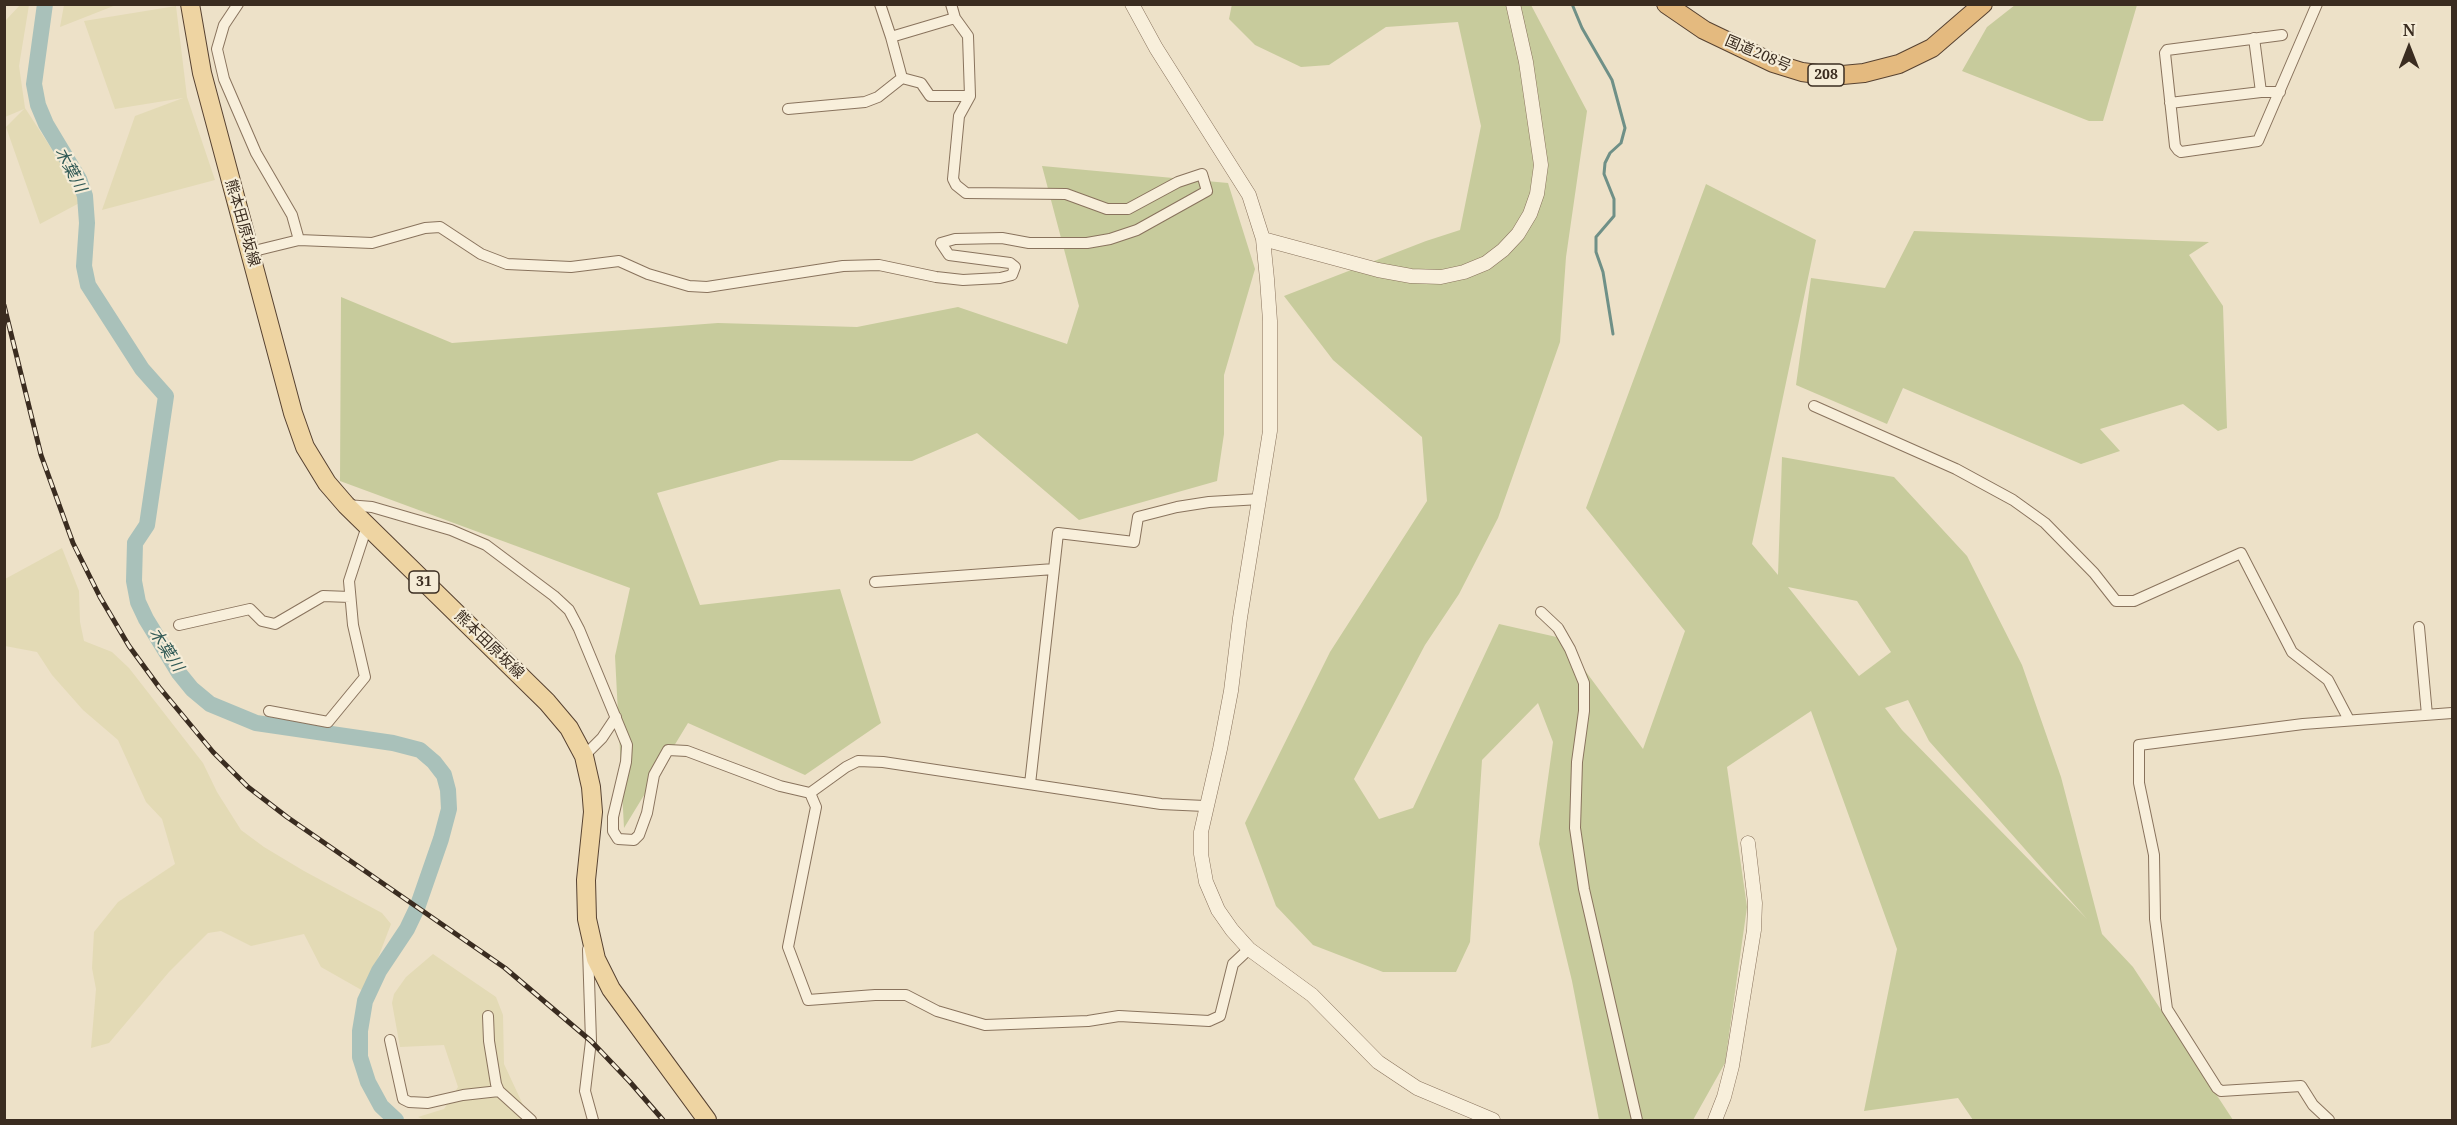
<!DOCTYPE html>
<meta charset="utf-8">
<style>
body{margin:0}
#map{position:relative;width:2457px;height:1125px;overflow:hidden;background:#ede1c8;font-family:"Noto Serif",serif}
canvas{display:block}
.frame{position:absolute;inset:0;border:6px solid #3a2c20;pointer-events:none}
.north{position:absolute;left:2379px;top:18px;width:60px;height:60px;-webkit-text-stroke:4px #f5ecd7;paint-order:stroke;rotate:0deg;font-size:16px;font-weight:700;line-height:24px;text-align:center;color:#3a2c20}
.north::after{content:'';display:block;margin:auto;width:21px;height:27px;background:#3a2c20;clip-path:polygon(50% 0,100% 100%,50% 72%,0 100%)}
</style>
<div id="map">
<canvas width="2457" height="1125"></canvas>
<div class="frame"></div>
<div class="north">N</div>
</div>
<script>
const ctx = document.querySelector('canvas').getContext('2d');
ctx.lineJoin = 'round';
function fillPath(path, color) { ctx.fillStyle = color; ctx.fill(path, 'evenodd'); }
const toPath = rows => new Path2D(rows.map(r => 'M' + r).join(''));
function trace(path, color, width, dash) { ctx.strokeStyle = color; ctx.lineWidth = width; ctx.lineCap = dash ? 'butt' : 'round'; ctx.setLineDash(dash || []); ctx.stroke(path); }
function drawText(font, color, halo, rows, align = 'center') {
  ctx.font = font + ' "Noto Serif","Noto Sans JP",serif'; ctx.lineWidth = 4.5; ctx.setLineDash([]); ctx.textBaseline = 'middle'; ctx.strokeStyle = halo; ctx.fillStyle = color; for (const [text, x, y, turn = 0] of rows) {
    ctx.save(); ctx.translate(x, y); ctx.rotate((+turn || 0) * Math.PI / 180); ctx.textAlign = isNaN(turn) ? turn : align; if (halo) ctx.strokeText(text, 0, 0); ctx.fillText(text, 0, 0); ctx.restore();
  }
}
fillPath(toPath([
 [21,4,29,5,19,66,25,108,85,200,40,224,6,127,24,109,5,117,5,21],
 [64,5,64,4,116,5,60,27],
 [176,6,187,97,215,180,102,210,135,116,183,98,115,109,84,21],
 [62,548,79,591,80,622,84,641,112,652,129,668,203,763,217,792,241,830,264,847,304,871,382,913,391,924,365,992,321,967,304,934,251,946,221,931,208,933,169,972,109,1043,91,1048,96,989,92,968,94,932,118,902,175,864,162,819,146,802,118,740,83,710,52,675,37,652,5,646,5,579],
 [433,954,496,997,503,1015,504,1064,525,1109,534,1120,425,1120,418,1117,444,1109,458,1087,444,1045,400,1047,392,1003,394,994,406,977]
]), '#e3dab5');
fillPath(toPath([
 [1232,4,1531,5,1587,111,1566,257,1560,342,1498,518,1459,594,1425,645,1354,779,1379,819,1413,808,1499,624,1561,638,1643,749,1685,631,1586,508,1706,184,1816,240,1752,544,1778,575,1782,457,1894,477,1967,556,2022,665,2061,777,2102,934,2133,967,2233,1120,1973,1120,1958,1098,1864,1111,1897,949,1811,711,1727,767,1747,907,1725,1063,1693,1120,1599,1120,1572,981,1539,844,1553,742,1538,703,1482,760,1470,942,1456,972,1383,972,1313,945,1276,906,1245,823,1330,652,1427,501,1422,437,1333,360,1284,296,1426,241,1460,230,1481,126,1458,22,1386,27,1329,65,1301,67,1255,45,1229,19],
 [1788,587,1857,601,1891,652,1859,676],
 [1908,700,1929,741,2087,919,1902,730,1885,708],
 [2015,5,2137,5,2103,121,2089,121,1962,71,1987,27],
 [1042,166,1228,183,1255,269,1224,375,1224,434,1217,481,1079,520,977,433,912,461,780,460,657,493,700,605,840,589,881,723,805,775,688,723,624,828,615,656,630,588,340,481,341,297,452,343,718,323,857,327,958,307,1067,344,1079,306],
 [1914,231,2209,242,2189,255,2223,306,2227,428,2218,431,2183,404,2100,429,2120,451,2081,464,1903,388,1887,424,1796,385,1811,278,1885,288]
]), '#c7cb9c');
trace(toPath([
 [1572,4,1582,28,1612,80,1625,128,1621,143,1610,153,1605,163,1604,174,1614,199,1614,216,1596,237,1596,252,1603,272,1613,334]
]), '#6f9087', 3);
trace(toPath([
 [45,4,34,84,38,105,46,124,79,179,85,196,87,223,84,266,88,285,142,369,166,396,147,525,135,543,134,581,138,602,146,619,179,673,192,689,210,704,256,723,393,743,420,750,434,762,444,775,448,790,449,809,441,839,417,908,407,929,379,971,365,1001,360,1031,360,1057,368,1082,381,1106,396,1120]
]), '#a9c1ba', 16);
const minor = toPath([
 [238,4,224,25,217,49,224,79,256,153,292,215,299,240],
 [880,4,891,37,955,18],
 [2282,35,2167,50,2165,53,2175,146,2178,150,2181,152,2258,141,2317,4],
 [2254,38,2261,92],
 [902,78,921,83,930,96,970,96],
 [2170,103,2261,92,2280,92],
 [788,109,865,102,878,97,902,78,891,37],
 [250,252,299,240,372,243,425,228,440,227,481,254,507,264,571,267,619,261,648,274,689,286,707,287,843,266,879,265,936,277,963,280,1000,278,1012,275,1015,267,1010,263,949,255,941,243,955,239,1002,238,1029,243,1087,243,1110,239,1137,230,1207,191,1202,174,1178,182,1128,209,1107,209,1066,194,966,193,956,185,953,179,959,116,970,96,968,36,955,18,951,4],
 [1814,406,1956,469,2013,500,2045,523,2094,573,2116,601,2134,601,2241,553,2292,652,2328,680,2349,720],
 [347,505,372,507,451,530,486,545,554,596,569,610,579,629,627,745,626,762,613,817,613,831,618,839,634,840,639,835,647,813,654,775,668,750,687,751,780,786,810,793],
 [875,582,1054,569],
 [1541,612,1558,628,1570,649,1584,683,1584,711,1577,762,1575,828,1584,889,1637,1120],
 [179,625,250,609,262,621,275,624,323,596,350,597],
 [2419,627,2427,715],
 [269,711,328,722,365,677,353,625,349,581,367,526],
 [584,756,602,738,616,717],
 [1030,784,1058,533,1134,542,1138,517,1177,507,1209,502,1260,499],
 [810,793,816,807,788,947,808,1000,875,995,906,995,937,1011,985,1025,1088,1021,1119,1016,1209,1021,1220,1016,1233,964,1249,949],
 [810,793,846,767,858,761,883,762,1161,804,1205,806],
 [588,949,591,1041,585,1091,593,1120],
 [488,1016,489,1041,496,1084,499,1091,531,1120],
 [390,1040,403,1099,409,1102,428,1103,463,1095,499,1091],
 [2329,1120,2313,1105,2301,1086,2221,1091,2217,1088,2167,1009,2155,919,2154,855,2139,783,2139,745,2303,724,2452,713]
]);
const tertiary = toPath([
 [1132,4,1156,48,1249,195,1263,239,1267,279,1270,321,1270,431,1240,618,1231,691,1220,749,1201,832,1201,854,1206,882,1218,910,1232,930,1249,949,1312,995,1378,1062,1417,1088,1493,1120],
 [1263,239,1378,270,1411,276,1441,277,1464,272,1486,263,1503,250,1518,234,1530,214,1537,194,1541,165,1526,62,1513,4],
 [1715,1120,1724,1097,1732,1066,1754,930,1755,903,1748,843]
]);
const primary = toPath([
 [190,4,202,73,293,413,305,447,327,483,346,505,547,702,569,728,584,756,591,787,593,812,586,880,587,919,596,959,611,989,707,1120]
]);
const trunk = toPath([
 [1666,4,1704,30,1773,63,1802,72,1832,76,1864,73,1899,64,1932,48,1983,4]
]);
trace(minor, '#89735d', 12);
trace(tertiary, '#89735d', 15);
trace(primary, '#574231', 20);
trace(trunk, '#574231', 20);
trace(minor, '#f8efdb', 10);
trace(tertiary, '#f8efdb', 14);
trace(primary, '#eed4a2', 18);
trace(trunk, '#e4ba7f', 18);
const rail = toPath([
 [4,305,41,455,73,543,100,597,129,646,159,687,213,752,248,787,287,817,505,968,591,1041,630,1082,663,1120]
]);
trace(rail, '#3a2c20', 5);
trace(rail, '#f5ecd7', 3, [9]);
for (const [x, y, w] of [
 [1826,75,36],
 [424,582,30]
]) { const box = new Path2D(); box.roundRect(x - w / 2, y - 11, w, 22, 4.5); ctx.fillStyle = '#f5ecd7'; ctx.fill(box); trace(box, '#3a2c20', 1.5); }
drawText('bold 14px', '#3a2c20', null, [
 ["208",1826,75],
 ["31",424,582]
]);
drawText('15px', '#3a2c20', '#f5ecd7', [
 ["国道208号",1758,54,23],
 ["熊本田原坂線",242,223,74],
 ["熊本田原坂線",489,645,44]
]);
drawText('italic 16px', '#305955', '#f5ecd7', [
 ["木葉川",70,170,62],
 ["木葉川",166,650,57]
]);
</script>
